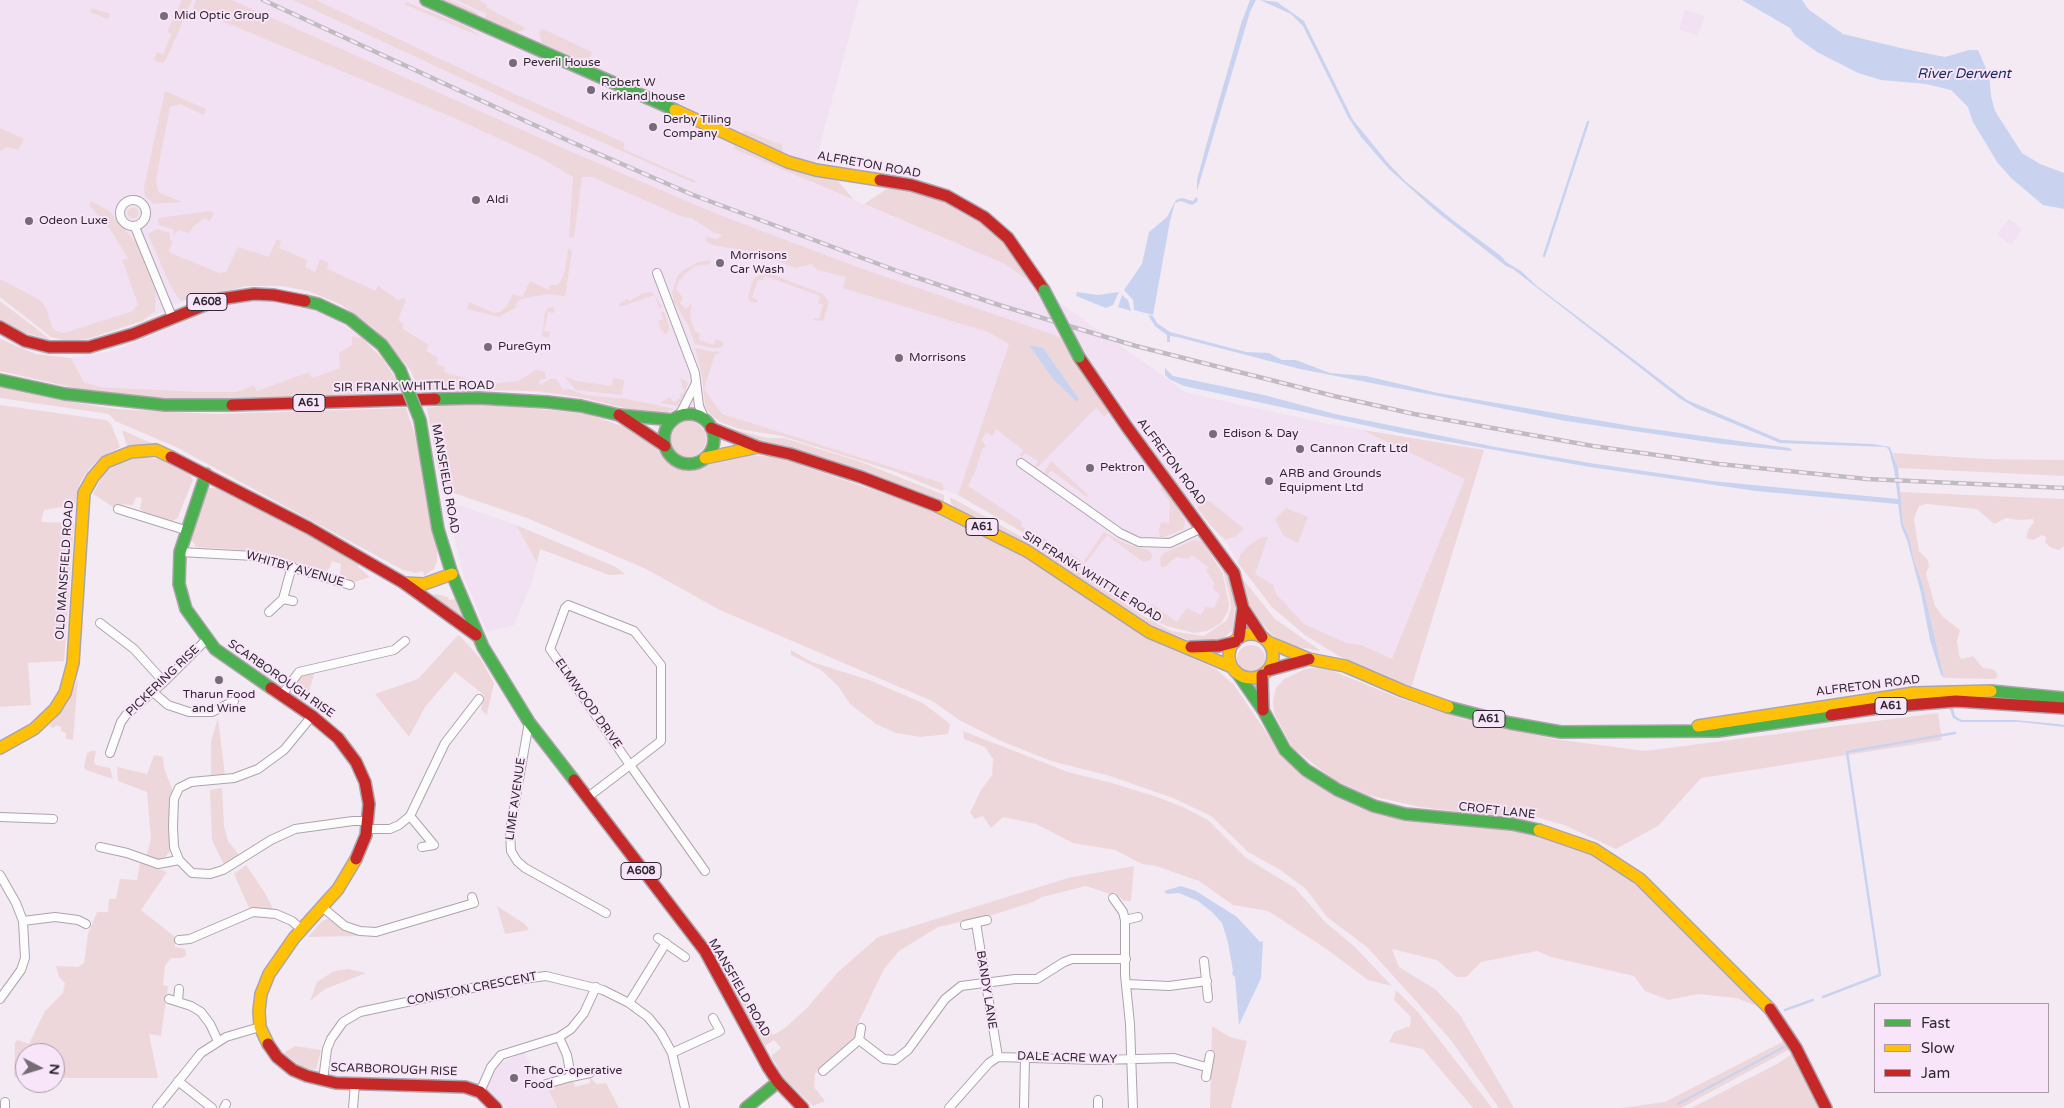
<!DOCTYPE html>
<style>
body{margin:0}
#map{position:relative;width:2064px;height:1108px;overflow:hidden;background:#f4eaf4;font-family:"Varela Round",sans-serif}
canvas{display:block}
.legend{position:absolute;left:1874px;top:1003px;width:175px;height:90px;box-sizing:border-box;background:#f9e5f9;border:1px solid #a999a9;margin:0;padding:6px 9px;list-style:none;font-size:15px;color:#302830}
.legend li{display:flex;align-items:center;gap:10px;height:25px}
.legend b{width:25px;border:1px solid #a999a9}
.north{position:absolute;left:15px;top:1043px;width:50px;height:50px;box-sizing:border-box;background:#f9e5f9;border:1px solid #a999a9;border-radius:50%;rotate:95deg;font-size:14px;font-weight:700;line-height:20px;text-align:center;color:#302830}
.north::after{content:'';display:block;margin:auto;width:18px;height:22px;background:#756c75;clip-path:polygon(50% 0,100% 100%,50% 72%,0 100%)}
</style>
<div id="map">
<canvas width="2064" height="1108"></canvas>
<ul class="legend">
<li><b style="height:6px;background:#4caf50"></b>Fast</li>
<li><b style="height:6px;background:#ffc107"></b>Slow</li>
<li><b style="height:6px;background:#c62828"></b>Jam</li>
</ul>
<div class="north">N</div>
</div>
<script>
const ctx = document.querySelector('canvas').getContext('2d');
ctx.lineJoin = 'round';
function fillPath(path, color) { ctx.fillStyle = color; ctx.fill(path, 'evenodd'); }
const toPath = rows => new Path2D(rows.map(r => 'M' + r).join(''));
function trace(path, color, width, dash) { ctx.strokeStyle = color; ctx.lineWidth = width; ctx.lineCap = dash ? 'butt' : 'round'; ctx.setLineDash(dash || []); ctx.stroke(path); }
function drawText(font, color, halo, rows, align = 'center') {
  ctx.font = font + ' "Varela Round",sans-serif'; ctx.lineWidth = 4; ctx.setLineDash([]); ctx.textBaseline = 'middle'; ctx.strokeStyle = halo; ctx.fillStyle = color; for (const [text, x, y, turn = 0] of rows) {
    ctx.save(); ctx.translate(x, y); ctx.rotate((+turn || 0) * Math.PI / 180); ctx.textAlign = isNaN(turn) ? turn : align; if (halo) ctx.strokeText(text, 0, 0); ctx.fillText(text, 0, 0); ctx.restore();
  }
}
fillPath(toPath([
 [0,0,859,0,810,182,1005,264,1187,393,1328,424,1484,450,1411,688,1339,656,1305,635,1272,607,1238,563,1225,540,1188,499,1078,343,1016,323,1068,356,1189,521,1222,572,1226,586,1228,611,1215,627,1207,631,1194,633,1156,621,1031,537,958,495,876,464,719,415,695,409,675,409,526,391,420,390,405,358,381,332,348,306,307,289,252,284,190,298,142,321,87,339,67,341,51,337,0,297],
 [1685,10,1705,16,1698,36,1679,29],
 [2009,219,2022,229,2011,245,1997,234],
 [270,300,306,307,333,318,362,338,340,368,312,378,309,372,257,392,254,385,236,392,202,392,100,387,84,382,71,358,116,350,219,307,237,303],
 [446,503,465,507,516,525,537,563,532,582,514,625,487,632,464,577],
 [524,1052,536,1078,543,1081,556,1108,507,1108,488,1091,487,1083,495,1066]
]), '#f2e0f3');
fillPath(toPath([
 [182,0,192,0,166,60,163,63,157,62,154,59,157,52,163,54,172,34,167,32],
 [196,0,232,0,558,146,717,214,860,268,1060,337,1109,412,1104,417,1097,408,1094,410,1037,468,1035,466,1038,461,1025,453,1022,457,1020,456,1023,450,996,429,992,436,987,432,981,440,986,446,982,449,977,467,968,486,1022,522,1021,526,1034,536,1040,536,1068,554,1070,553,1149,609,1152,604,1177,622,1187,608,1201,615,1206,607,1214,608,1220,595,1213,589,1214,582,1206,571,1208,567,1192,555,1188,559,1176,557,1165,567,1161,567,1160,558,1164,553,1194,540,1202,541,1222,572,1229,604,1228,611,1221,623,1207,631,1194,633,1167,626,1156,621,1031,537,958,495,1009,344,988,332,843,288,846,277,818,270,811,264,795,268,756,252,712,245,706,241,706,237,717,239,723,235,715,233,691,218,683,217,592,177,582,177,574,237,569,238,573,177,541,158,452,117,193,9],
 [293,0,316,0,506,90,625,143,623,149,698,182,692,182,545,117],
 [437,0,450,0,478,13,475,16],
 [456,0,479,0,487,5,486,7,525,28,523,31,512,32,488,21,484,19,487,14],
 [406,2,468,27,479,36,404,4],
 [92,8,110,14,108,19,90,12],
 [543,29,592,52,588,63,542,43,539,32],
 [165,91,206,109,204,115,180,104,170,107,156,179,158,192,182,202,154,204,145,196,144,187],
 [0,128,24,139,18,150,7,147,0,151],
 [744,130,782,145,783,154,741,135],
 [735,146,790,170,837,180,854,200,734,149],
 [897,186,940,197,971,213,1003,239,1037,287,1005,264,864,204,885,190],
 [91,201,109,211,137,244,156,292,155,311,142,321,87,339,67,341,51,337,0,297,0,279,40,300,47,310,52,327,56,331,64,333,133,311,138,304,122,260,128,258,110,229,89,205],
 '127.5 213a5.5 5.5 0 1 1 11 0a5.5 5.5 0 1 1-11 0Z',
 [210,211,214,213,210,221,205,218,192,227,193,229,188,233,178,230,173,236,174,230,159,225,158,218],
 [157,229,170,233,170,240,173,241,169,250,171,253,219,273,226,272,238,247,269,257,277,239,281,241,279,248,307,260,305,267,315,272,320,259,329,263,327,269,376,291,378,286,398,300,404,298,406,299,398,320,403,324,403,329,429,345,426,351,438,358,436,364,445,367,444,372,487,385,487,390,420,390,409,368,374,328,340,304,308,291,282,286,247,286,181,301,171,287,148,234],
 [568,248,572,251,565,296,547,294,521,299,515,304,516,307,499,317,467,309,469,302,494,313,500,312,507,306,513,294,522,297,530,281,549,290,550,285,557,285,561,281,565,271],
 [710,260,710,264,695,266,686,273,679,281,676,289,683,298,680,303,686,309,692,303,690,318,695,331,700,334,699,340,714,345,715,339,723,342,723,347,713,348,695,344,687,323,674,302,672,293,677,277,682,271,699,262],
 [766,272,823,294,829,302,823,321,813,320,814,318,819,319,823,305,818,303,820,296,765,276,763,280,758,280,752,297,758,300,756,303,751,302,748,298,751,284,754,278],
 [651,292,655,295,662,307,659,308,655,295,619,307,619,304,627,299,630,301,643,293],
 [0,301,37,329,51,340,19,331,0,320],
 [554,307,554,313,548,312,544,331,550,332,549,338,544,337,542,336,545,312,548,308],
 [661,312,664,312,669,326,669,330,665,335,663,330,661,331,658,321,663,319],
 [352,336,362,338,383,359,398,383,400,391,238,400,170,398,127,396,79,389,0,371,0,339,36,354,71,358,84,382,100,387,202,392,236,392,254,385,257,391,309,372,312,378,340,368,339,353,352,345],
 [695,348,713,352,719,351,718,354,715,354,704,389,722,414,942,483,944,489,942,491,896,472,782,436,739,429,720,422,710,414,705,405,702,375],
 [536,370,545,372,546,379,541,379,538,383,541,385,550,379,556,379,563,390,569,389,585,395,627,399,675,409,664,414,650,414,579,397,538,391,491,390,491,384,518,381],
 [564,376,576,381,612,386,613,378,624,380,622,395,576,390],
 [680,378,688,382,684,396,678,406,660,403,670,397,673,402,681,398,679,394,684,392],
 [0,387,71,402,116,409,170,412,217,414,406,408,416,438,437,547,437,561,434,569,424,576,423,571,416,573,403,570,176,447,115,421,109,414,0,398],
 [455,404,518,407,587,414,625,427,656,448,669,463,682,469,695,469,732,457,750,455,776,457,918,505,1025,557,1153,641,1216,669,1234,685,1279,751,1296,767,1341,799,1362,809,1391,817,1427,823,1511,827,1550,835,1598,857,1629,879,1677,921,1757,1006,1736,998,1698,994,1668,1000,1645,991,1634,976,1551,957,1537,951,1481,962,1466,977,1456,977,1437,960,1392,949,1399,967,1435,989,1460,1015,1514,1108,1499,1108,1450,1039,1368,948,1327,917,1306,889,1279,869,1248,852,1211,816,1173,798,1110,776,1051,761,1001,741,961,721,932,701,720,610,646,569,527,518,442,489,427,408],
 [0,405,106,420,111,424,120,447,99,459,89,469,80,483,75,505,44,510,41,522,74,523,64,661,28,663,31,705,0,707],
 '670 439a18 18 0 1 1 36 0a18 18 0 1 1-36 0Z',
 [729,428,767,438,784,438,861,462,944,495,944,502,829,459,731,432],
 [122,430,153,444,127,446],
 [1362,430,1484,450,1411,688,1339,656,1305,635,1272,607,1238,563,1240,555,1248,546,1262,537,1268,537,1255,574,1273,585,1276,594,1304,624,1346,643,1361,645,1392,659,1465,479],
 [1893,453,1984,459,2064,460,2064,476,1898,468],
 [138,457,167,460,191,476,193,480,177,519,169,522,144,513,140,508,142,498,136,497,133,505,116,504,113,507,93,494,102,477,111,468],
 [1051,461,1088,495,1087,497,1051,470,1047,476,1043,474],
 [1164,486,1185,521,1183,529,1164,537,1160,537,1159,529,1161,522,1169,523,1170,502,1160,488],
 [208,488,216,488,245,501,246,499,360,562,358,567,370,577,351,583,349,579,340,574,341,564,332,561,329,569,325,571,258,551,195,547,195,544,189,539],
 [1899,492,2064,499,2064,546,2059,550,2050,547,2045,542,2046,537,2042,535,2033,540,2026,538,2028,530,2034,522,2033,519,2018,520,2006,518,1994,524,1977,509,1927,504,1919,506,1916,513,1914,520,1919,551,1928,560,1929,566,1926,574,1935,606,1943,617,1960,630,1957,641,1959,656,1962,659,1973,656,1983,668,1992,669,1996,672,1998,676,1995,679,1944,678,1922,582,1914,561,1909,536,1903,524],
 [950,497,1052,554,1143,616,1171,631,1204,636,1227,620,1231,608,1230,598,1222,566,1230,579,1235,604,1233,630,1219,642,1191,641,1154,627,1035,548,955,507,951,503],
 [1204,501,1210,501,1244,529,1236,536,1225,540,1211,526,1197,508],
 [1286,508,1308,517,1298,543,1283,535,1275,519],
 [516,525,616,567,625,574,609,575,540,549,537,563],
 [1104,532,1126,544,1148,550,1152,554,1151,560,1143,562,1107,535,1086,563,1084,561],
 [1242,578,1275,619,1321,651,1293,646,1272,635,1252,612],
 [435,594,448,597,449,600,455,599,463,619,448,611,449,608,433,597],
 [457,636,460,636,480,658,494,683,487,715,481,710,484,695,455,672,425,707,409,737,375,694,418,679],
 '1237 659a14 14 0 1 1 28 0a14 14 0 1 1-28 0Z',
 [791,650,812,662,869,680,923,703,950,724,948,734,921,737,896,733,876,724,850,704,838,686,821,670,791,655],
 [1323,667,1399,698,1463,719,1554,739,1645,751,1938,713,1942,740,1701,778,1658,826,1616,849,1564,825,1532,816,1488,815,1420,807,1368,795,1334,780,1292,747,1274,713,1273,701,1276,688,1284,679,1305,669],
 [315,671,307,698,302,701,295,697,294,684,300,677],
 [78,678,73,740,66,739,66,733,61,731,61,727,56,725,54,728,49,726,68,703],
 [218,718,225,776,211,777,211,741],
 [963,731,1068,772,1112,783,1154,796,1183,807,1208,820,1246,858,1295,888,1325,922,1354,946,1392,986,1368,980,1325,948,1268,911,1233,905,1199,881,1156,866,1142,864,1115,850,1073,843,1036,824,1003,817,991,828,983,816,975,819,970,813,981,790,992,775,993,759,985,747,964,739],
 [91,751,96,751,94,762,96,765,110,768,113,779,86,770,84,767,87,753],
 [154,755,163,757,164,768,173,791,169,810,171,850,160,863,146,857,151,839,147,792,118,781,117,767,147,774],
 [222,788,224,826,228,841,239,855,224,865,212,840,210,790],
 [140,862,167,872,141,910,175,937,175,947,185,949,186,953,186,956,181,958,171,958,165,966,163,985,168,986,161,1036,149,1034,158,1078,55,1078,55,1053,25,1053,25,1077,14,1077,15,1042,18,1040,29,1044,45,1011,63,993,65,983,59,977,56,966,78,967,84,963,88,934,97,912,108,912,109,899,116,899,120,879,137,880],
 [246,865,265,893,273,909,250,910,234,874],
 [1134,866,1131,901,1124,901,1115,892,1113,895,1086,886,1042,897,1033,902,989,916,938,927,899,951,884,969,859,1021,857,1035,815,1074,814,1087,825,1101,813,1106,785,1079,771,1056,781,1048,774,1040,765,1046,730,982,733,981,753,1012,773,1035,785,1028,806,1009,838,972,878,937,1068,878],
 [497,906,525,924,529,930,505,934],
 [328,919,342,929,359,936,308,937,322,921],
 [349,969,366,973,325,989,310,1001,317,982,334,971],
 [1396,990,1418,1012,1492,1108,1473,1108,1423,1049,1389,1042,1394,1032,1410,1026,1411,1017,1394,1000],
 [1212,1026,1230,1037,1247,1041,1231,1108,1210,1108],
 [1786,1040,1790,1049,1681,1108,1621,1108,1665,1102],
 [295,1046,321,1050,316,1069,311,1070,301,1066,284,1053],
 [1792,1054,1819,1108,1691,1108,1777,1064],
 [590,1077,596,1084,606,1083,619,1108,557,1108,546,1086,573,1079,575,1087,590,1083]
]), '#eed7da');
fillPath(toPath([
 [1250,0,1256,0,1250,12,1197,191,1197,180,1206,146,1241,24],
 [1260,0,1277,2,1304,21,1353,120,1388,163,1405,181,1454,221,1501,256,1506,262,1521,271,1537,286,1687,400,1781,440,1872,444,1890,447,1898,468,1903,524,1909,536,1914,561,1922,582,1944,678,1941,675,1930,640,1921,593,1907,540,1901,526,1898,504,1756,491,1590,467,1405,434,1184,386,1169,379,1165,375,1165,368,1173,376,1264,395,1335,414,1496,447,1590,463,1712,481,1898,499,1894,469,1889,450,1886,447,1780,443,1696,408,1679,398,1513,269,1506,266,1438,213,1389,169,1361,137,1348,117,1303,26,1291,14],
 [1742,0,1802,0,1808,9,1843,34,1905,49,1945,57,1969,50,1978,50,1989,75,1991,96,1995,111,2022,153,2040,164,2064,173,2064,209,2043,205,2011,178,1997,162,1973,122,1968,107,1951,90,1926,84,1881,80,1858,73,1817,52,1795,36,1790,28],
 [1196,197,1198,198,1197,202,1192,205,1181,201,1175,203,1170,221,1153,315,1134,310,1133,300,1124,290,1142,264,1149,232,1167,217,1176,200,1182,198,1193,201],
 [1077,292,1098,295,1119,292,1113,305,1106,308,1076,296],
 [1122,295,1128,300,1131,311,1118,307],
 [1148,315,1153,316,1157,323,1170,332,1246,352,1269,353,1282,360,1296,360,1330,373,1366,376,1438,393,1637,427,1790,448,1792,451,1722,444,1566,421,1300,369,1177,337,1170,336,1170,342,1167,342,1167,335,1155,326],
 [1029,345,1043,348,1079,399,1077,402,1053,379],
 [1949,707,1953,707,1955,716,1962,720,2015,720,2058,724,2064,725,2064,727,2019,722,1961,722,1953,718],
 [1181,886,1196,891,1237,917,1260,942,1263,941,1261,978,1239,1025,1235,977,1232,974,1233,971,1228,943,1222,923,1212,912,1198,901,1179,893,1167,894,1164,891]
]), '#c9d3f0');
trace(toPath([
 [1544,256,1588,122],
 [1823,997,1880,975,1847,752,1955,733],
 [1785,1010,1813,1000],
 [1678,1104,1784,1047]
]), '#c9d3f0', 2.5);
const street = toPath([
 '120 213a13 13 0 1 1 26 0a13 13 0 1 1-26 0Z',
 [135,227,172,317],
 [657,273,695,373,699,406,706,422],
 [679,416,696,383],
 [1021,463,1120,533,1139,542,1170,543,1202,528],
 [118,509,185,530],
 [180,552,254,556,350,585],
 [283,599,293,601],
 [269,612,283,599,292,566],
 [100,623,134,649,164,682],
 [153,692,168,705,189,712,212,712,234,701],
 [281,696,299,672,394,650,405,641],
 [312,716,284,750,258,769,234,778,191,782,179,788,174,799,173,827,174,847,179,860,192,873,210,874,223,870,271,840,295,829,353,821,368,821],
 [529,722,510,831,511,851,517,861,525,868,606,913],
 [110,753,121,722,126,715,164,682,207,639],
 [588,797,630,765,550,649,565,608,568,605,634,631,661,665,661,741,630,765,705,871],
 [410,816,434,845,422,847],
 [0,817,53,819],
 [367,829,390,829,399,825,410,816,445,743,479,699],
 [100,847,127,853,158,864,179,860],
 [0,875,16,903,23,921,25,958,21,970,0,999],
 [1113,898,1123,912,1125,920,1125,975,1130,1024,1133,1108],
 [322,907,345,926,360,931,376,932,474,903,472,897],
 [1125,920,1138,917],
 [23,921,55,917,78,920,86,924],
 [976,923,998,1057],
 [965,925,987,920],
 [658,938,685,957],
 [179,940,190,939,253,912,276,914,292,921,302,930],
 [1204,961,1208,998],
 [1126,984,1169,986,1207,981],
 [169,999,191,1006,201,1012,210,1024,218,1041],
 [178,1001,179,989],
 [629,1003,666,943],
 [559,1037,567,1055,571,1077,590,1073],
 [859,1040,884,1059,895,1060,908,1050,945,999,961,986,1015,979,1037,979,1064,962,1072,959,1126,959],
 [672,1053,720,1031,713,1018],
 [823,1071,859,1040,861,1028],
 [1206,1077,1210,1055],
 [323,1080,327,1049,331,1039,343,1022,360,1012,500,982,546,976,603,990,629,1003,648,1017,661,1033,672,1053,685,1108],
 [178,1081,212,1108],
 [546,1084,571,1077],
 [480,1092,491,1067,501,1055,559,1037,571,1029,584,1013,596,987],
 [1098,1100,1098,1108],
 [5,1108,5,1102],
 [157,1108,201,1053,226,1037,260,1027],
 [224,1108,226,1104],
 [353,1108,355,1084],
 [949,1108,989,1063,998,1057,1098,1060,1174,1058,1206,1067],
 [1024,1108,1025,1057]
]);
const fast = toPath([
 [426,0,675,110],
 [305,301,318,304,350,319,382,345,400,370],
 [0,380,65,394,165,405,232,405],
 [435,399,478,398,547,402,581,406,619,415,673,420],
 '664 439a25 25 0 1 1 50 0a25 25 0 1 1-50 0Z',
 [420,420,438,529,452,574,483,647,529,722,574,780],
 [206,474,180,552,179,584,186,609,215,649,271,688],
 [1238,674,1263,710,1285,750,1306,770,1338,790,1374,806,1405,814,1512,824,1539,830],
 [1991,691,2064,698],
 [1448,707,1510,723,1561,732,1718,731,1831,715],
 [746,1108,778,1082]
]);
const slow = toPath([
 [675,110,788,162,816,170,880,180],
 [705,458,758,447],
 [937,506,1027,551,1149,632,1232,667],
 [404,583,424,584,452,574],
 '1229 656a22 22 0 1 1 44 0a22 22 0 1 1-44 0Z',
 [1268,642,1309,659,1345,666,1403,691,1448,707],
 [1698,726,1914,693,1991,691],
 [0,748,34,729,55,709,65,693,73,663,84,493,93,477,106,462,131,452,156,450,171,457],
 [1539,830,1594,849,1640,879,1770,1009],
 [268,1044,260,1027,259,1011,261,994,269,974,294,938,338,889,356,859]
]);
const jam = toPath([
 [880,180,911,185,947,196,984,217,1008,238,1044,290],
 [0,327,25,341,49,347,89,347,133,334,220,299,254,294,274,295,305,301],
 [1079,357,1127,427,1234,573,1243,608,1239,638],
 [232,405,435,399],
 [619,415,665,446],
 [711,428,758,447,790,454,861,477,937,506],
 [171,457,309,528,404,583,476,635],
 [1243,608,1262,637],
 [1191,647,1219,646,1235,642],
 [1269,670,1309,659],
 [1262,675,1263,710],
 [271,688,312,716,338,738,356,762,365,782,369,804,366,835,356,859],
 [1831,715,1885,707,1956,701,2064,708],
 [574,780,705,951,768,1067,778,1082,803,1108],
 [1770,1009,1796,1048,1826,1108],
 [268,1044,277,1057,293,1070,307,1076,336,1083,465,1087,480,1092,496,1108]
]);
trace(street, '#aca4ac', 10);
trace(fast, '#aca4ac', 14);
trace(slow, '#aca4ac', 14);
trace(jam, '#aca4ac', 14);
trace(street, '#fdfcfd', 8);
trace(fast, '#4caf50', 11);
trace(slow, '#ffc107', 11);
trace(jam, '#c62828', 11);
const rail = toPath([
 [263,0,569,141,693,195,900,272,999,305,1136,346,1334,396,1414,414,1593,446,1719,464,1867,479,2064,488]
]);
trace(rail, '#bfbcbf', 4.5);
trace(rail, '#f9e5f9', 2.5, [8]);
const fastBridge = toPath([
 [1044,290,1079,357],
 [400,370,420,420]
]);
trace(fastBridge, '#aca4ac', 14, []);
trace(fastBridge, '#4caf50', 11);
for (const [x, y, r, color] of [
 [164,16,5,"#756c75"],
 [513,63,5,"#756c75"],
 [591,90,5,"#756c75"],
 [653,127,5,"#756c75"],
 [476,200,5,"#756c75"],
 [29,221,5,"#756c75"],
 [720,263,5,"#756c75"],
 [488,347,5,"#756c75"],
 [899,358,5,"#756c75"],
 [1213,434,5,"#756c75"],
 [1300,449,5,"#756c75"],
 [1090,468,5,"#756c75"],
 [1269,481,5,"#756c75"],
 [219,680,5,"#756c75"],
 [514,1078,5,"#756c75"]
]) { const dot = new Path2D(); dot.arc(x, y, r, 0, 2 * Math.PI); ctx.fillStyle = color; ctx.fill(dot); trace(dot, '#f9e5f9', 2); }
for (const [x, y, w] of [
 [207,302,40],
 [309,403,32],
 [982,527,32],
 [1891,706,32],
 [1489,719,32],
 [641,871,40]
]) { const box = new Path2D(); box.roundRect(x - w / 2, y - 8.5, w, 17, 4); ctx.fillStyle = '#f9e5f9'; ctx.fill(box); trace(box, '#302830', 1); }
drawText('bold 11px', '#302830', null, [
 ["A608",207,302],
 ["A61",309,403],
 ["A61",982,527],
 ["A61",1891,706],
 ["A61",1489,719],
 ["A608",641,871]
]);
drawText('12px', '#302830', '#f9e5f9', [
 ["Mid Optic Group",174,16],
 ["Peveril House",523,63],
 ["Robert W",601,83],
 ["Kirkland house",601,97],
 ["Derby Tiling",663,120],
 ["Company",663,134],
 ["Aldi",486,200],
 ["Odeon Luxe",39,221],
 ["Morrisons",730,256],
 ["Car Wash",730,270],
 ["PureGym",498,347],
 ["Morrisons",909,358],
 ["Edison & Day",1223,434],
 ["Cannon Craft Ltd",1310,449],
 ["Pektron",1100,468],
 ["ARB and Grounds",1279,474],
 ["Equipment Ltd",1279,488],
 ["Tharun Food",219,695,"center"],
 ["and Wine",219,709,"center"],
 ["The Co-operative",524,1071],
 ["Food",524,1085]
], 'left');
drawText('12px', '#302830', '#f9e5f9', [
 ["ALFRETON ROAD",869,165,10],
 ["SIR FRANK WHITTLE ROAD",414,387,-1],
 ["ALFRETON ROAD",1171,462,53],
 ["MANSFIELD ROAD",445,479,80],
 ["WHITBY AVENUE",295,569,16],
 ["OLD MANSFIELD ROAD",65,570,-86],
 ["SIR FRANK WHITTLE ROAD",1092,577,32],
 ["SCARBOROUGH RISE",281,679,35],
 ["PICKERING RISE",163,681,-44],
 ["ALFRETON ROAD",1868,686,-7],
 ["ELMWOOD DRIVE",588,704,55],
 ["LIME AVENUE",516,799,-82],
 ["CROFT LANE",1497,811,6],
 ["MANSFIELD ROAD",739,988,60],
 ["CONISTON CRESCENT",472,989,-11],
 ["BANDY LANE",986,990,81],
 ["DALE ACRE WAY",1067,1058,2],
 ["SCARBOROUGH RISE",394,1070,2]
]);
drawText('italic 14px', '#182c5b', '#f9e5f9', [
 ["River Derwent",1964,74]
]);
</script>
